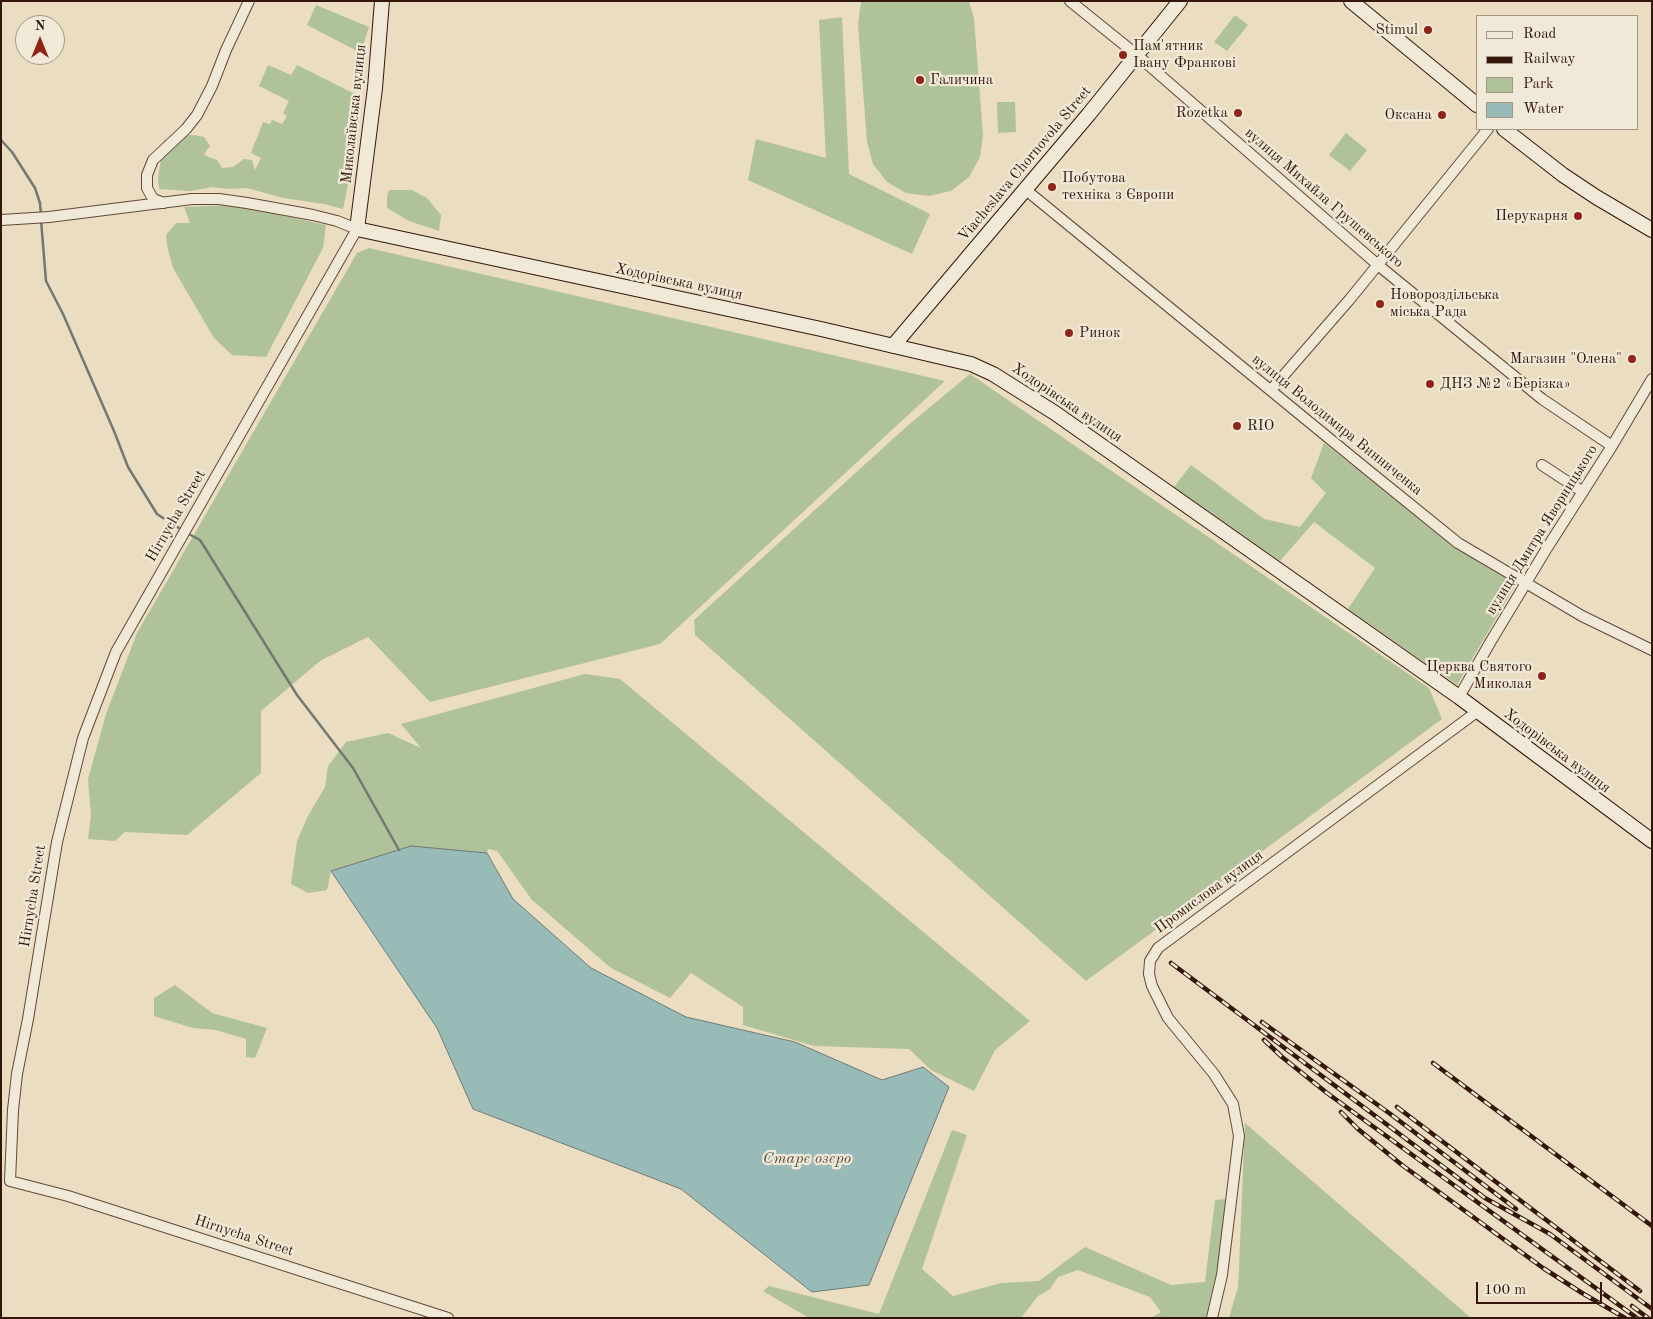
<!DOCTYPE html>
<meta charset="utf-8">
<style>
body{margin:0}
#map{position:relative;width:1653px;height:1319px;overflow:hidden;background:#eaddc2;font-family:"Old Standard TT",serif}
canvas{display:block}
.frame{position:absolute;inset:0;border:2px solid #34160a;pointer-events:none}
.legend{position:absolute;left:1476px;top:15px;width:162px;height:115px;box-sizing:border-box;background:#f1e9d7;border:1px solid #a59585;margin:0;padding:6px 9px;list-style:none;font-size:15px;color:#34160a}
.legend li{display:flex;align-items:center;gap:10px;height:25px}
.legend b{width:25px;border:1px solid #a59585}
.north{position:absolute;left:15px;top:15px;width:50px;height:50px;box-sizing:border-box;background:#f1e9d7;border:1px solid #a59585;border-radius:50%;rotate:0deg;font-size:14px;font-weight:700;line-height:20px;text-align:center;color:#34160a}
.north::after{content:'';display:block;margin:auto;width:18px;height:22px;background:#8f2418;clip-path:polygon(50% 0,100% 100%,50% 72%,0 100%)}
.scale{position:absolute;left:1476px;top:1282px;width:126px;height:22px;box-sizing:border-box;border:2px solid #34160a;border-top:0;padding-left:6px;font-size:15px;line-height:18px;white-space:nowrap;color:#34160a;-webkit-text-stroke:4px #f1e9d7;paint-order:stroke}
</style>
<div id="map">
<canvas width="1653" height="1319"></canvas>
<div class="frame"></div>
<ul class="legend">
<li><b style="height:6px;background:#f1e9d7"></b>Road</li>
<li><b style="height:6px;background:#34160a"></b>Railway</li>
<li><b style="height:14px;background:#b0c299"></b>Park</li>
<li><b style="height:14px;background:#99bbb8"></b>Water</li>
</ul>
<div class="north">N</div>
<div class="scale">100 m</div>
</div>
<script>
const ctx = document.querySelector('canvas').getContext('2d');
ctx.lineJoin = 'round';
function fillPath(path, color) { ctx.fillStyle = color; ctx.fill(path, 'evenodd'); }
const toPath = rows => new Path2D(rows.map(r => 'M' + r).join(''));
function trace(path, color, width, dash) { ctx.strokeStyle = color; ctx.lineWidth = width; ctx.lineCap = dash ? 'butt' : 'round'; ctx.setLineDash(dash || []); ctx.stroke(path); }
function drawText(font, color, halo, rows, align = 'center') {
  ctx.font = font + ' "Old Standard TT",serif'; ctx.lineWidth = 4.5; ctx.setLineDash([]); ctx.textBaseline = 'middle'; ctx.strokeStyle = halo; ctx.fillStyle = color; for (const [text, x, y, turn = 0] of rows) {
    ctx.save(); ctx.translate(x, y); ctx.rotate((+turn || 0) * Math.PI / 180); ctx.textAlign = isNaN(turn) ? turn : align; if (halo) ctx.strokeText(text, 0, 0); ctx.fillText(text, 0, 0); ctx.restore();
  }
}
fillPath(toPath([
 [861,1,969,1,974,18,983,135,980,157,969,177,951,191,929,196,906,193,887,182,873,164,867,142,858,25],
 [316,5,369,27,361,53,307,25],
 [1235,15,1248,25,1227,51,1214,42],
 [842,17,849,174,930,214,912,254,748,180,756,139,826,158,819,20],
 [268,65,291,75,297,65,355,94,346,128,358,135,343,209,324,204,283,198,247,188,229,189,212,187,191,191,159,189,158,178,164,140,182,135,194,135,204,137,210,146,204,154,208,157,217,160,222,168,233,167,244,159,252,160,255,170,261,158,251,153,263,122,270,124,272,120,282,124,287,116,283,113,289,101,259,86],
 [997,102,1015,102,1016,132,998,133],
 [1346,133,1367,150,1350,171,1329,155],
 [389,190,412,190,427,198,441,215,439,231,409,221,387,208,387,197],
 [234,205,326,225,323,248,266,357,232,355,214,338,173,268,168,250,166,235,176,223,190,223,184,207],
 [369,248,945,381,660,644,430,702,368,637,320,661,261,711,261,773,187,835,125,832,115,841,88,839,91,816,88,779,106,714,137,633,357,253],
 [970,374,1429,688,1442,719,1086,981,695,635,694,620,906,427],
 [1324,443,1454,547,1516,584,1457,685,1348,609,1375,568,1314,522,1280,561,1174,487,1191,465,1264,519,1300,527,1326,493,1311,478],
 [585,674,620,679,1030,1021,995,1050,974,1091,931,1070,909,1049,814,1046,743,1025,743,1007,691,973,670,998,611,968,532,900,497,851,488,849,487,853,331,871,327,890,308,893,291,884,297,841,308,816,325,787,328,766,346,742,388,733,421,748,401,724],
 [175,985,212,1013,267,1028,255,1058,246,1057,246,1039,216,1030,193,1028,154,1016,154,998],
 [1245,1123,1471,1318,1229,1318,1238,1287,1239,1268],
 [952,1130,967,1135,922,1269,953,1296,1001,1283,1039,1281,1085,1247,1171,1285,1205,1282,1215,1200,1227,1199,1216,1280,1206,1318,1151,1318,1161,1312,1150,1297,1078,1270,1058,1277,1050,1289,1038,1296,1021,1318,809,1318,763,1291,769,1286,879,1314]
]), '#b0c299');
const water = toPath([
 [411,846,487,853,513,899,591,968,686,1017,795,1042,882,1080,923,1067,949,1087,869,1285,812,1292,681,1189,473,1109,437,1028,331,871,411,846]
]);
fillPath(water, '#99bbb8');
trace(water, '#717972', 1);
trace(toPath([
 [1,140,12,152,35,188,40,203,41,215],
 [41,220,46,281,63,314,114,431,128,467,157,514,182,530],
 [187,533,200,540,297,695,353,768,399,850]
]), '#717972', 2.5);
const street = toPath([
 [1070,1,1137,55,1378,265,1542,399,1612,446],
 [1026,190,1369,471,1458,543,1582,616,1652,650],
 [164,203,153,199,147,188,147,175,153,160,186,129,197,115,212,86,226,50,249,1],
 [1,220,49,217,192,199,219,199,247,203,313,215,337,221,357,229,116,652,83,738,57,842,28,1019,17,1074,13,1110,10,1181,68,1196,448,1318],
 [1271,390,1350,299,1488,129],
 [1542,465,1583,492],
 [1459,697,1491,641,1547,548,1612,446,1652,379],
 [1212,1318,1222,1275,1239,1136,1233,1104,1214,1074,1168,1018,1152,986,1149,974,1150,961,1158,948,1478,711]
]);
const secondary = toPath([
 [382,1,375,88,357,229,821,329,971,364,993,374,1055,413,1459,697,1652,841],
 [1351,1,1477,105],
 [1504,129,1563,175,1596,197,1652,230],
 [893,346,1089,114,1180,1]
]);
trace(street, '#624838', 12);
trace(secondary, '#34160a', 16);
trace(street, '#f1e9d7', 10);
trace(secondary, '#f1e9d7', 14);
const rail = toPath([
 [1171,963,1485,1198,1550,1234,1652,1309],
 [1262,1022,1389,1113,1516,1209],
 [1264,1040,1282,1057,1327,1093,1637,1318],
 [1433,1063,1652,1226],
 [1397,1107,1640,1291],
 [1341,1112,1358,1129,1402,1165,1543,1268,1582,1293,1625,1318],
 [1632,1306,1648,1318]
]);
trace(rail, '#34160a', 4.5);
trace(rail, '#f1e9d7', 2.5, [8]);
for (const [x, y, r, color] of [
 [1428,30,5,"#8f2418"],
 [1123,55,5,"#8f2418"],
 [920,80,5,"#8f2418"],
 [1238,113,5,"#8f2418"],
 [1442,115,5,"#8f2418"],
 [1052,187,5,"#8f2418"],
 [1578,216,5,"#8f2418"],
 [1380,304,5,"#8f2418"],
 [1069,333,5,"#8f2418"],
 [1632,359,5,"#8f2418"],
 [1430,384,5,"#8f2418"],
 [1237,426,5,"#8f2418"],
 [1542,676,5,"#8f2418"]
]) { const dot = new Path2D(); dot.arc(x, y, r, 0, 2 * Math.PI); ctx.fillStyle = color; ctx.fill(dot); trace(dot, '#f1e9d7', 2); }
drawText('15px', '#34160a', '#f1e9d7', [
 ["Stimul",1418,30,"right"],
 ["Пам'ятник",1133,46],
 ["Івану Франкові",1133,63],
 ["Галичина",930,80],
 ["Rozetka",1228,113,"right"],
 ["Оксана",1432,115,"right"],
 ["Побутова",1062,178],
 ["техніка з Європи",1062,195],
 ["Перукарня",1568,216,"right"],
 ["Новороздільська",1390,295],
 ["міська Рада",1390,312],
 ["Ринок",1079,333],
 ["Магазин \"Олена\"",1622,359,"right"],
 ["ДНЗ №2 «Берізка»",1440,384],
 ["RIO",1247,426],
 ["Церква Святого",1532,667,"right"],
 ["Миколая",1532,684,"right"]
], 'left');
drawText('15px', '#34160a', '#f1e9d7', [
 ["Миколаївська вулиця",354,114,-84],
 ["Viacheslava Chornovola Street",1025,164,-50],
 ["вулиця Михайла Грушевського",1324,198,41],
 ["Ходорівська вулиця",679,282,12],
 ["Ходорівська вулиця",1067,403,34],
 ["вулиця Володимира Винниченка",1337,425,39],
 ["Hirnycha Street",176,516,-60],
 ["вулиця Дмитра Яворницького",1542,530,-58],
 ["Ходорівська вулиця",1557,751,37],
 ["Промислова вулиця",1209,892,-36],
 ["Hirnycha Street",33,896,-81],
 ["Hirnycha Street",244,1236,18]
]);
drawText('italic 16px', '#575047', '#f1e9d7', [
 ["Старе озеро",807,1159]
]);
</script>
